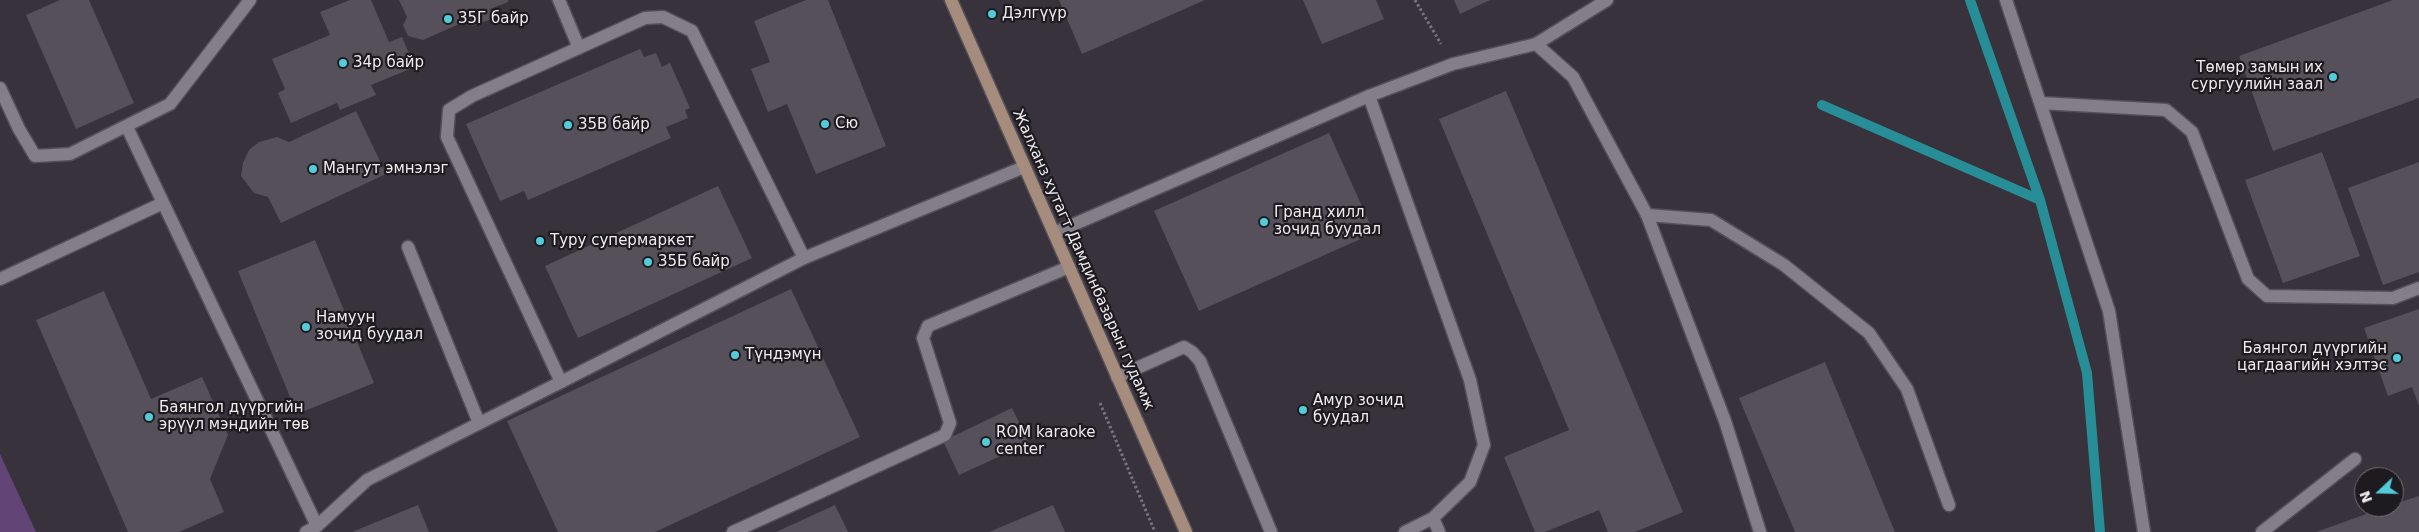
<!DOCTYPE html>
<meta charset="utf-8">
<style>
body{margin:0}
#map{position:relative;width:2419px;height:532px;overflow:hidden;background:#37323b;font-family:"DejaVu Sans",sans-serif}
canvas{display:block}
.north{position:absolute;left:2354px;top:467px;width:50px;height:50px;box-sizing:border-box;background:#1d1b1f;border:1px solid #716e73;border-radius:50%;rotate:249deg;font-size:14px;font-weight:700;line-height:20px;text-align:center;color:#efebf1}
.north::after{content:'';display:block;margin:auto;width:18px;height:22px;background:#52cbda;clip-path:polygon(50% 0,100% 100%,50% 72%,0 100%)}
</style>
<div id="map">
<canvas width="2419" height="532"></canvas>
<div class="north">N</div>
</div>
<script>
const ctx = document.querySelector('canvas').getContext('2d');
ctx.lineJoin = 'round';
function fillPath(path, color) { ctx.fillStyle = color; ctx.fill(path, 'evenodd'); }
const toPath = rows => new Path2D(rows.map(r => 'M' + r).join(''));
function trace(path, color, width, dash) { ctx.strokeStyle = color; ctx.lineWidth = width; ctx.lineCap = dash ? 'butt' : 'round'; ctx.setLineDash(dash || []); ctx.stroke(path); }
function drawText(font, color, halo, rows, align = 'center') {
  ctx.font = font + ' "DejaVu Sans",sans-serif'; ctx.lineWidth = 4.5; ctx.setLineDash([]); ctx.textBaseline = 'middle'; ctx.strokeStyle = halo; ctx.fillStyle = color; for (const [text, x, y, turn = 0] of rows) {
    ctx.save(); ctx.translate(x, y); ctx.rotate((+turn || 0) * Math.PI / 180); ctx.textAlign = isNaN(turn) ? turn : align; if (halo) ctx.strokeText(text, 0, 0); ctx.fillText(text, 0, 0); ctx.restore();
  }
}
fillPath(toPath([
 [0,454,36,532,0,532]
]), '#624576');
trace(toPath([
 [1970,0,2040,200,2087,373,2100,532],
 [1822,105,2040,200]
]), '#278d96', 10);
fillPath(toPath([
 [60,0,89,0,134,103,76,129,26,15],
 [350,0,371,0,389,42,402,37,415,67,371,85,376,95,340,110,337,103,291,123,278,93,285,89,272,59,330,35,320,12],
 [399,0,508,0,508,2,490,9,494,18,472,26,466,21,423,40,408,36,403,25,407,17],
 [806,0,828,0,886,146,816,174,787,104,768,112,751,69,770,62,754,21],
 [1059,0,1205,0,1082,54],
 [1303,0,1376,0,1384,19,1322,44],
 [1454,0,1490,0,1460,14],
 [2393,0,2419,0,2419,98,2273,151,2239,56],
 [640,49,644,57,656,53,662,67,670,63,690,108,685,110,688,118,666,127,671,138,528,200,524,191,500,201,466,124],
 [1506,91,1683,512,1635,532,1608,532,1599,510,1545,532,1535,532,1504,457,1569,430,1439,119],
 [356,111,386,174,281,223,268,197,254,193,241,176,243,163,249,150,259,142,277,137,289,142],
 [1329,133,1374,233,1199,311,1154,211],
 [2322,152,2360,256,2283,283,2245,180],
 [2419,162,2419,272,2383,285,2348,188],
 [718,186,752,258,578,338,545,266],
 [315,240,374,383,297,414,238,271],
 [791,289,860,437,655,532,558,532,507,421],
 [104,291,151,399,202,377,228,435,210,479,224,512,179,532,128,532,36,320],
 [2419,309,2419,406,2412,387,2388,396,2364,328],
 [1825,362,1895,532,1795,532,1739,398],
 [1012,408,1029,443,959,475,943,441],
 [2419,496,2419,532,2316,532,2386,507,2394,507,2394,504],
 [418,505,429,532,352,532],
 [835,505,848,532,776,532],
 [1053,505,1065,532,989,532]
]), '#56505a');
const lane = toPath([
 [559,0,579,48],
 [2006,0,2109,311,2144,532],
 [1536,44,1607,0],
 [1369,96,1470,380,1484,445,1470,482,1433,518,1405,532],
 [2040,103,2166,110,2192,132,2248,279,2267,296,2393,298,2419,288],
 [127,127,317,526],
 [1647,215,1711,220,1784,265,1869,333,1907,389,1949,505],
 [408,247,479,423],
 [0,279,163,203],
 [1117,377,1184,347,1192,352,1200,361,1271,532],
 [561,382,447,137,449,110,472,96,645,18,663,17,692,31,804,258],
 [1433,518,1439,532],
 [733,532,945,435,950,423,923,338,928,326,1069,267],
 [2262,532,2355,459]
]);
const street = toPath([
 [0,88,19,129,35,156,70,154,170,104,250,0],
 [1054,233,1369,96,1453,64,1536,44,1573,77,1647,215,1725,421,1760,532],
 [306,532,317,526,367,480,561,382,804,258,1024,167]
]);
const secondary = toPath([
 [951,0,1186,532]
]);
trace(lane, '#555058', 15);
trace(street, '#555058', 15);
trace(secondary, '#555058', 15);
trace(toPath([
 [1415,0,1441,44],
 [1100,403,1155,532]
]), '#79747c', 3, [2.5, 2.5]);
trace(lane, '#847e89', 12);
trace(street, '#847e89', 12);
trace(secondary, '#a58c7d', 12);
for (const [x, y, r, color] of [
 [992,14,5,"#52cbda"],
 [448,19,5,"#52cbda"],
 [343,63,5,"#52cbda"],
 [2333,77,5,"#52cbda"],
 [825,124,5,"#52cbda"],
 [568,125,5,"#52cbda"],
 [313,169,5,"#52cbda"],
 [1264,222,5,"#52cbda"],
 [540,241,5,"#52cbda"],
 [648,262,5,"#52cbda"],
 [306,327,5,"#52cbda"],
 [735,355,5,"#52cbda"],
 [2397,358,5,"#52cbda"],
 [1303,410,5,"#52cbda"],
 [149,417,5,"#52cbda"],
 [986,442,5,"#52cbda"]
]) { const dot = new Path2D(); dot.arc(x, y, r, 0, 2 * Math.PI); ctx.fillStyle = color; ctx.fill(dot); trace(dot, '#1d1b1f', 2); }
drawText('15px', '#efebf1', '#1d1b1f', [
 ["Дэлгүүр",1002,14],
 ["35Г байр",458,19],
 ["34р байр",353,63],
 ["Төмөр замын их",2323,68,"right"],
 ["сургуулийн заал",2323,85,"right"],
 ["Сю",835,124],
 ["35В байр",578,125],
 ["Мангут эмнэлэг",323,169],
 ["Гранд хилл",1274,213],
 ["зочид буудал",1274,230],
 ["Туру супермаркет",550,241],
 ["35Б байр",658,262],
 ["Намуун",316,318],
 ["зочид буудал",316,335],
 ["Баянгол дүүргийн",2387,349,"right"],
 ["цагдаагийн хэлтэс",2387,366,"right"],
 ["Түндэмүн",745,355],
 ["Амур зочид",1313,401],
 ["буудал",1313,418],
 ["Баянгол дүүргийн",159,408],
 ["эрүүл мэндийн төв",159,425],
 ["ROM karaoke",996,433],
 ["center",996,450]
], 'left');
drawText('15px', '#efebf1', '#1d1b1f', [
 ["Жалханз хутагт Дамдинбазарын гудамж",1083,260,66]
]);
</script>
